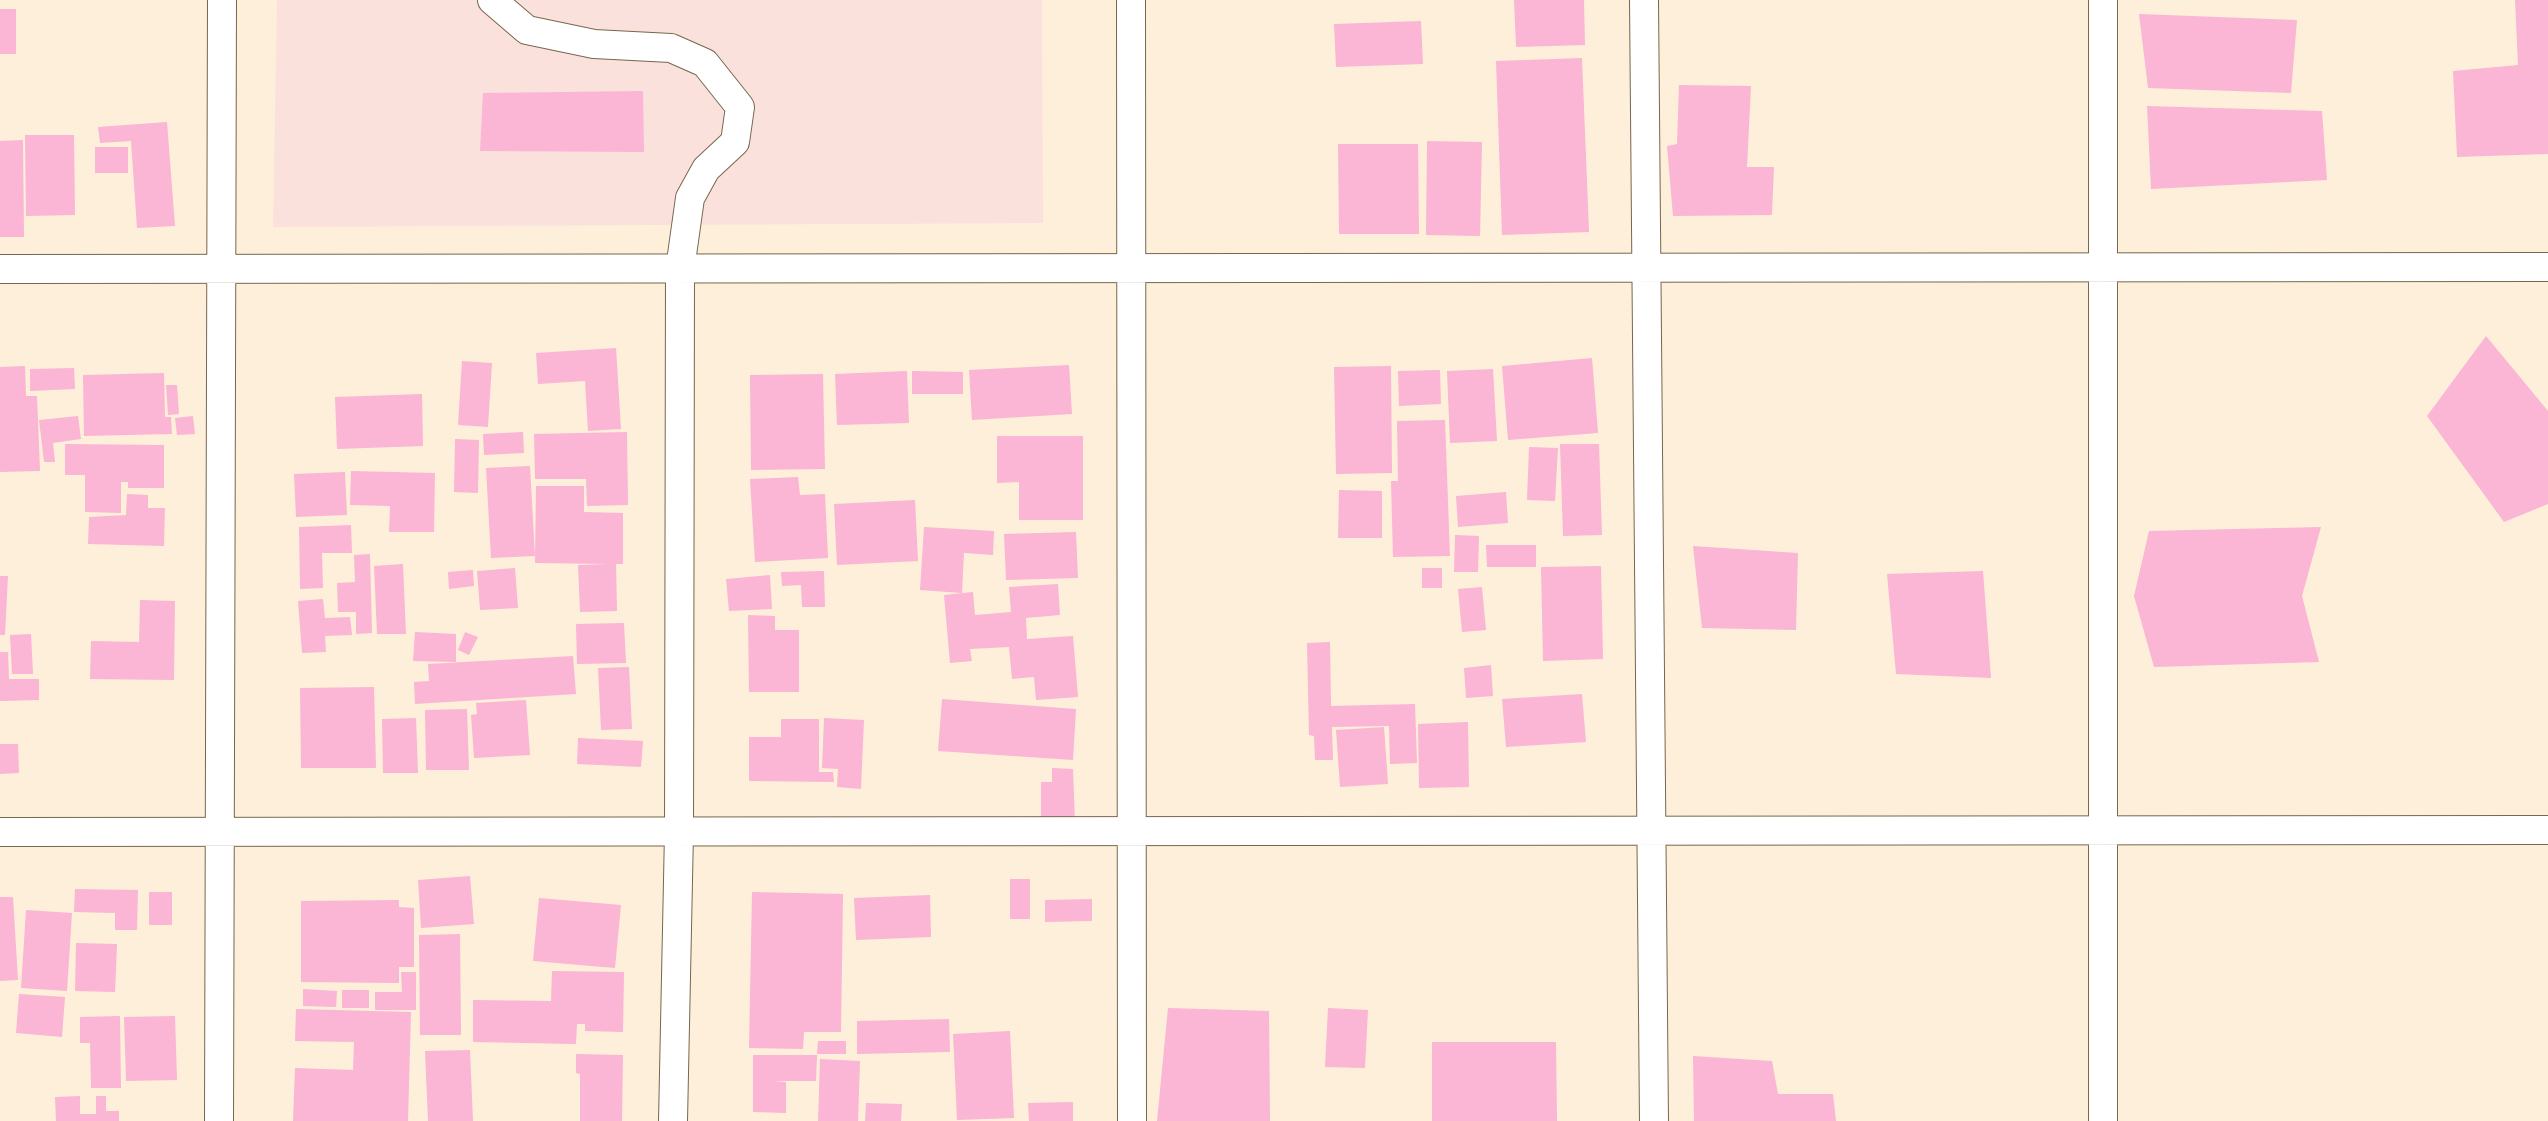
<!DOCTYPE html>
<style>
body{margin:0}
canvas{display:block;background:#fdefd9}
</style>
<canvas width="2548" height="1121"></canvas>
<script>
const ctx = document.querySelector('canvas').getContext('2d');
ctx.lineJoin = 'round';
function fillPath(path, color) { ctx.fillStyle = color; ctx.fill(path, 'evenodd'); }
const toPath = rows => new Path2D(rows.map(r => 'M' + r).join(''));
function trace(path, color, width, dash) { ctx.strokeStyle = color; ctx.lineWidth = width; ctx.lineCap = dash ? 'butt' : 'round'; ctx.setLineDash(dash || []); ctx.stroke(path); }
fillPath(toPath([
 [277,0,1042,0,1043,223,273,227]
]), '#fbe1db');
fillPath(toPath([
 [1514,0,1584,0,1585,45,1516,47],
 [2515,0,2548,0,2548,154,2457,157,2453,71,2518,65],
 [0,9,16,9,16,54,0,54],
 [2139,14,2297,20,2291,93,2148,88],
 [1421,21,1423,64,1336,67,1334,24],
 [1582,58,1589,232,1502,235,1496,61],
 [1679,85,1751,86,1747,167,1774,167,1772,215,1673,216,1667,146,1677,144],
 [643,91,644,152,480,151,483,93],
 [2147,106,2322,111,2327,180,2151,189],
 [167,122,175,226,137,228,131,141,100,143,98,127],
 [25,135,74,135,75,215,26,216],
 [23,140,24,237,0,237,0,141],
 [1427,141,1482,142,1480,236,1426,235],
 [1338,144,1418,144,1419,234,1339,234],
 [95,147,128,147,128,173,95,173],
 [2486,336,2548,411,2548,504,2504,522,2427,416],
 [616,348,621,429,588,431,585,381,538,384,536,353],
 [1592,358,1598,433,1508,440,1502,366],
 [462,361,492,363,488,427,458,425],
 [1069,365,1072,414,972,420,969,370],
 [25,366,26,396,37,396,40,471,0,472,0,367],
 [1391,366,1392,473,1336,474,1334,367],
 [74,368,75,389,30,391,30,369],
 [1493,369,1497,441,1450,443,1447,371],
 [1440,370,1441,404,1399,406,1398,371],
 [907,371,909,423,837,425,835,374],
 [912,371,963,372,963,394,912,394],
 [164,373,165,417,171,417,172,434,84,436,83,375],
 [823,374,825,469,751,470,750,375],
 [166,385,177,385,179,414,168,415],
 [422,394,423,446,337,449,335,397],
 [78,416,81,439,53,443,55,462,44,462,39,420],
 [193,416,195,434,177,435,175,418],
 [1445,420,1450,556,1393,557,1391,481,1398,481,1397,421],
 [523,432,524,453,484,455,483,434],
 [627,432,628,505,587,506,586,479,535,479,534,434],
 [997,436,1083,436,1083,520,1019,520,1019,482,997,483],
 [455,439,479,440,478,493,454,492],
 [65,444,164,445,164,488,128,488,128,482,121,482,121,513,85,512,85,475,65,475],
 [1560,444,1599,444,1602,535,1563,536],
 [1529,447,1558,448,1555,501,1527,500],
 [530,466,535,556,491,558,486,468],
 [351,471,435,473,434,532,389,532,390,506,350,505],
 [345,472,347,515,296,517,294,474],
 [798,477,800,495,825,494,828,558,755,562,750,479],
 [536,486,584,486,584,512,623,513,623,564,616,564,617,611,580,612,578,565,609,564,535,563],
 [1339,490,1382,491,1382,538,1338,538],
 [1506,492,1508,523,1458,527,1456,496],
 [127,494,148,495,148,508,165,508,164,546,88,544,89,517,126,515],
 [915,500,918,561,837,565,834,504],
 [351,525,352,553,322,553,323,588,300,589,299,527],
 [924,527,994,531,993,555,964,553,962,593,920,590],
 [2321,527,2302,596,2319,662,2154,667,2134,596,2149,531],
 [1076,532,1078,578,1006,580,1004,534],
 [1455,535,1479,536,1478,572,1454,572],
 [1486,545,1536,545,1536,567,1487,567],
 [1693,546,1798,553,1796,630,1702,628],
 [370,554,372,633,356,634,356,612,338,612,337,583,355,582,354,555],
 [403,564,406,634,377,634,374,566],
 [1601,566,1603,659,1543,661,1541,567],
 [515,568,518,608,480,610,477,571],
 [1422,568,1442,568,1442,588,1422,588],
 [473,570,474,586,449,589,448,572],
 [824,571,825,607,802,607,801,585,782,586,781,572],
 [1983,571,1991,678,1896,674,1887,574],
 [770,575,772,609,729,611,726,579],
 [0,576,8,576,5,635,0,635],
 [1058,584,1060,615,1026,618,1027,639,1073,636,1078,697,1036,700,1034,677,1012,679,1009,647,970,649,972,661,950,663,944,595,973,592,975,615,1011,612,1009,587],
 [1482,587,1486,630,1462,632,1458,589],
 [323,599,325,618,350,617,352,635,325,636,326,652,302,653,298,601],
 [140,600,175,601,174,680,90,679,91,641,139,642],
 [748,615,775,616,775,630,799,630,799,692,749,692],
 [624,623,626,663,577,664,576,624],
 [415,632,456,634,456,662,413,661],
 [465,632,478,637,469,655,458,650],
 [31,634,33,674,12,674,10,635],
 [1330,642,1331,706,1415,704,1417,763,1390,764,1389,726,1332,727,1333,760,1315,760,1314,736,1309,735,1307,643],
 [0,652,8,652,9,679,39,679,39,700,0,701],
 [573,656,576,694,415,704,414,682,429,681,428,664],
 [1491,665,1493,696,1466,698,1464,668],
 [629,667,632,729,601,730,598,668],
 [374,687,376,768,301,768,300,688],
 [1582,694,1586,742,1506,747,1502,699],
 [942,699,1076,709,1073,760,938,751],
 [526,700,530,755,474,758,471,715,477,714,476,703],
 [467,709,469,770,426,770,425,710],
 [416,718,418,773,383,773,382,719],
 [824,718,864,720,861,789,837,787,838,769,822,768],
 [781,719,819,719,819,772,833,772,834,782,749,781,749,737,781,737],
 [1468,722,1469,787,1419,788,1418,724],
 [1384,727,1388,784,1340,787,1336,730],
 [578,738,643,741,641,767,577,764],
 [0,744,18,744,19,773,0,774],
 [1052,768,1073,769,1075,824,1041,824,1041,782,1052,782],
 [470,876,474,924,421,928,418,880],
 [1010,879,1030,879,1030,919,1010,919],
 [75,889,138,890,137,930,115,930,115,913,74,912],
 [149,892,172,892,172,925,149,925],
 [752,892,843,894,841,1032,804,1032,803,1049,749,1048],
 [930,895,931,937,856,940,854,898],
 [0,897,13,897,18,980,0,981],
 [539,898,621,905,615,968,533,961],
 [1092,899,1092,921,1045,922,1045,900],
 [399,900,399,907,414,908,414,967,399,967,399,983,301,982,301,901],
 [26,910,72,913,67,991,21,988],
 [460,934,461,1035,420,1035,419,935],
 [76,943,117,944,115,992,75,991],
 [552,971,624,972,623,1032,585,1031,585,1024,577,1024,576,1044,473,1042,473,1000,551,1001],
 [401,972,416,972,416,1010,375,1010,375,992,402,992],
 [303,989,337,991,336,1007,303,1006],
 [342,990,369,990,369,1008,342,1008],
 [19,994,65,997,62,1037,16,1033],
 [1168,1008,1269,1011,1270,1121,1157,1121],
 [1328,1008,1368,1010,1365,1068,1325,1067],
 [296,1009,411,1012,408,1121,293,1121,295,1068,353,1070,354,1042,295,1041],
 [120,1016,121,1088,91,1088,90,1043,80,1043,80,1017],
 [175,1016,177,1080,126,1081,124,1017],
 [949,1019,950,1052,857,1054,857,1021],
 [1010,1031,1014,1118,957,1120,953,1034],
 [818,1041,846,1041,846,1054,817,1054],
 [1432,1042,1556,1042,1557,1121,1432,1121],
 [470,1050,473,1121,428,1121,425,1051],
 [576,1054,623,1055,622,1121,580,1121,580,1074,576,1073],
 [753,1055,817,1055,816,1081,772,1081,786,1082,786,1113,753,1112],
 [1693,1056,1772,1061,1778,1094,1833,1094,1836,1121,1694,1121],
 [820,1059,860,1061,858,1121,818,1121],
 [80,1096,80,1114,96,1114,96,1096,106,1096,106,1111,119,1111,119,1121,56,1121,55,1097],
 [1073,1102,1073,1121,1029,1121,1028,1103],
 [866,1103,902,1104,901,1121,865,1121]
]), '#fbb5d5');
const minor = toPath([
 [492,0,527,30,594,44,671,48,705,63,740,107,735,142,706,169,690,198,680,269,679,832,673,1121],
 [1131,0,1132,1121],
 [1644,0,1654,1121],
 [2103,0,2103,1121],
 [0,269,2548,267],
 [0,832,2548,830],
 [219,1121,222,0]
]);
trace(minor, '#76674e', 30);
trace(minor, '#fff', 28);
</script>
